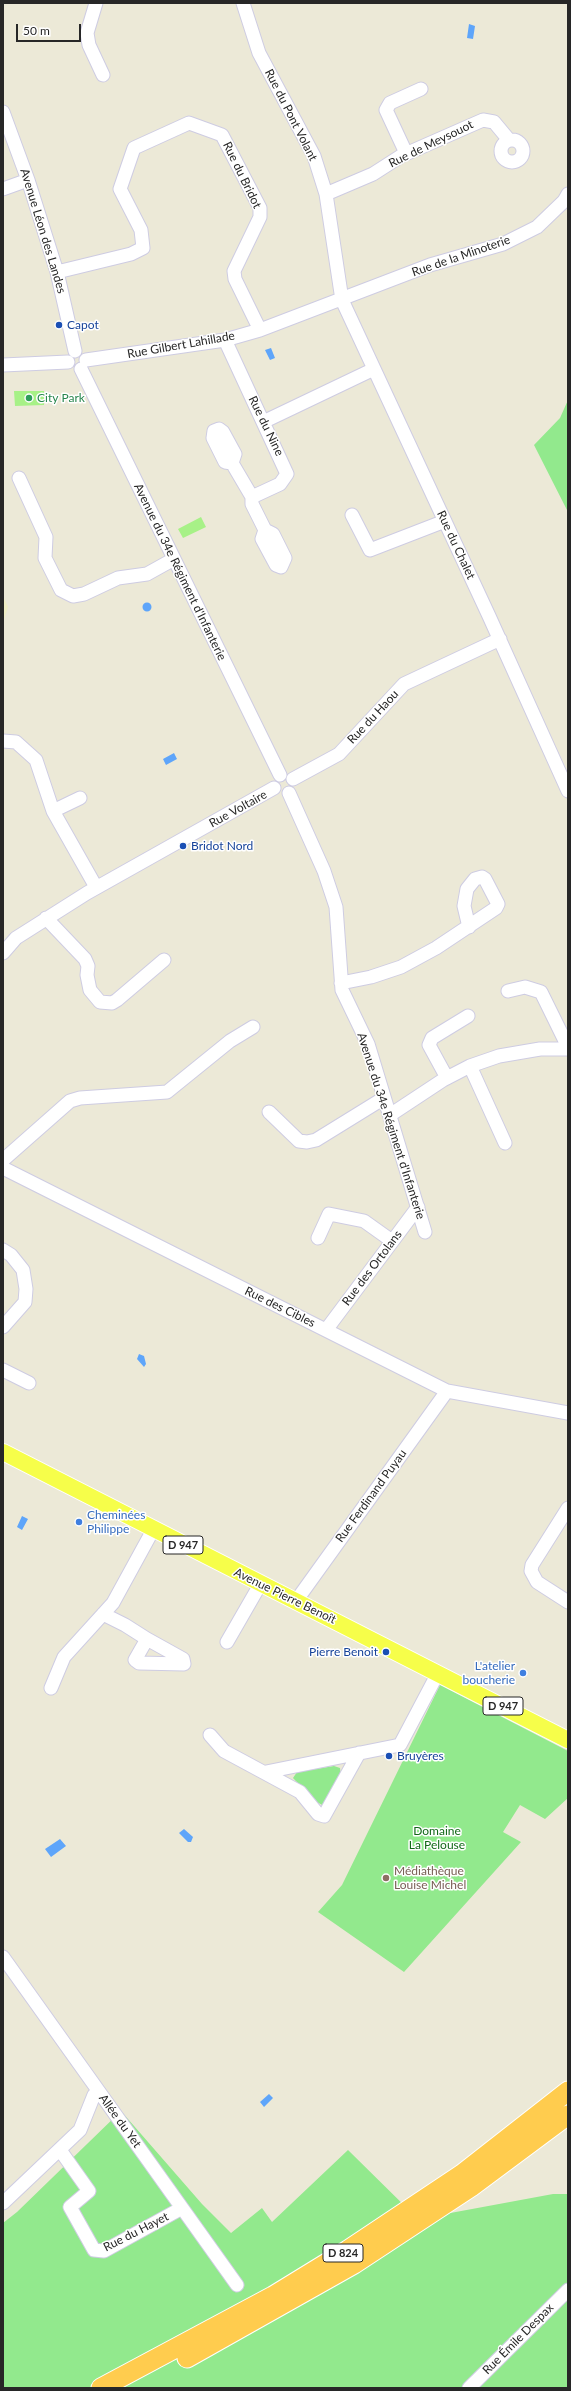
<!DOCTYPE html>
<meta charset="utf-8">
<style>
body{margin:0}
#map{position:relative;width:571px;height:2391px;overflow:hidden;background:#ece9d7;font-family:Lato,sans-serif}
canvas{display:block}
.frame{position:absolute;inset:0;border:4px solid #272727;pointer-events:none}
.scale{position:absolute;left:16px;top:24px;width:65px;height:18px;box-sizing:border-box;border:2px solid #272727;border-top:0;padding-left:5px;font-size:12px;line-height:14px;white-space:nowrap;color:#272727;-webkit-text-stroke:3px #fff;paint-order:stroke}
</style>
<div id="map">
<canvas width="571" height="2391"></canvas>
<div class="frame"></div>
<div class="scale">50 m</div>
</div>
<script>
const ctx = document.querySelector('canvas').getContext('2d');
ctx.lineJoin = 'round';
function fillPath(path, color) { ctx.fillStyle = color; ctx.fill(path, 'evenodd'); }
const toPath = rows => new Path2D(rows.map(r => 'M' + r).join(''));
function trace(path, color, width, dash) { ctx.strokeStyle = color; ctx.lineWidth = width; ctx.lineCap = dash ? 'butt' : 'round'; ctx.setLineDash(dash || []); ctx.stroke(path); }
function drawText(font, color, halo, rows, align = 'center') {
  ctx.font = font + ' Lato,sans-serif'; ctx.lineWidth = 3; ctx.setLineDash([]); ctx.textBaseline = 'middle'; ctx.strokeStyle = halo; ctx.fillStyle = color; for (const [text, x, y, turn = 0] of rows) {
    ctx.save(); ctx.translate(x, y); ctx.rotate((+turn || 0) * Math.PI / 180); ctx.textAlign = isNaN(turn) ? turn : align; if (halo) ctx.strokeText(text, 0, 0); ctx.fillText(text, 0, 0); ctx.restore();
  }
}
fillPath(toPath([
 [3,596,8,607,3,623]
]), '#f0eec4');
fillPath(toPath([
 [568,400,568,512,534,445,560,418],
 [440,1685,568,1751,568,1798,545,1819,520,1805,503,1832,521,1842,404,1972,318,1912,342,1885],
 [334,1766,340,1768,341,1777,324,1806,315,1801,293,1778,297,1772],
 [121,2111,202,2204,231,2233,262,2208,272,2222,348,2150,418,2219,553,2194,568,2194,568,2388,3,2388,3,2223,17,2212]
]), '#92e98d');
fillPath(toPath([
 [14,391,44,391,44,405,15,406],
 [201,517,206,527,183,538,178,529]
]), '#a7f187');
fillPath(toPath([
 [469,24,475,26,473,39,467,38],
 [271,348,275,358,270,360,265,350],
 '142.5 607a4.5 4.5 0 1 1 9 0a4.5 4.5 0 1 1-9 0Z',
 [174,753,177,759,166,765,163,759],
 [139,1354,144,1356,146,1364,144,1367,137,1359],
 [22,1516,28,1519,22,1530,17,1527],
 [184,1829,193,1837,191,1842,188,1842,179,1833],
 [60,1839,66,1846,51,1857,45,1849],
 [269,2094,273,2098,264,2107,260,2102]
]), '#5ea5fa');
const minor = toPath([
 [96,3,87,33,89,45,103,75],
 [243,3,259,53,314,156,326,194,342,300,489,616,568,791],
 [3,112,28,180,57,272,75,351],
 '501 151a11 11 0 1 1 22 0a11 11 0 1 1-22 0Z',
 [406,153,386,110,390,103,421,89],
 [3,189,28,180],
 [326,194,373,174,401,156,483,120,494,122,509,140],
 [57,272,131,254,143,248,141,230,120,189,134,148,189,123,222,135,260,208,260,217,234,271,235,279,260,330],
 [225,340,287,474,280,484,252,497,232,463,235,454,223,432,219,429,214,431,213,438,225,462,232,463],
 [86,360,225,340,260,330,430,265,503,244,537,227,564,201,568,194],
 [3,365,68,362],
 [81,369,280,775],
 [263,422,374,369],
 [19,478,46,537,45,558,61,590,73,596,84,594,118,578,147,574,174,559],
 [252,497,252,504,265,530,273,534,285,558,281,567,276,565,262,539,265,530],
 [352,515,370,550,445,521],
 [3,741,16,742,36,760,53,811],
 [293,779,339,754,404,684,500,639],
 [289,793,324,871,336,907,342,990,368,1044,425,1232],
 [80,798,53,811,96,887],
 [46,918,85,959,88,966,87,975,90,990,100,1002,112,1003,117,1000,164,960],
 [3,953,16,938,87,893,274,788],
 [341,983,371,977,401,967,436,948,496,908,498,904,485,879,482,877,475,879,467,889,464,906,469,927],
 [508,991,525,987,541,992,568,1047],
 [470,1066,505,1143],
 [447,1078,429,1045,432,1038,468,1016],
 [269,1112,299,1141,307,1142,316,1140,384,1098],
 [390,1115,443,1080,470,1066,499,1056,540,1049,568,1049],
 [3,1160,70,1101,80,1098,167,1092,230,1041,253,1027],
 [3,1168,447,1391,568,1413],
 [318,1238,329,1214,364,1221,392,1241],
 [3,1250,11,1255,23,1270,26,1289,25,1302,3,1327],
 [326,1330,418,1207],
 [3,1370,29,1383],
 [568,1508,532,1565,531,1571,537,1582,568,1602],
 [296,1601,447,1391],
 [103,1614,125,1625,147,1639,183,1659,184,1664,139,1663,135,1660,147,1639],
 [227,1642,261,1583],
 [51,1688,64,1657,113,1603,153,1530],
 [210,1735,224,1751,300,1792,318,1814,324,1816,359,1753],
 [266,1772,400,1745,438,1673],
 [3,1957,237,2285],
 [60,2150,89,2191,70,2207,94,2250,104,2251,182,2208],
 [3,2203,80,2130,94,2095,98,2091],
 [469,2388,568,2290]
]);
const major = toPath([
 [3,1452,568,1740]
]);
const highway = toPath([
 [187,2358,354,2264,471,2187,568,2115],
 [101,2388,273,2296,348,2250,462,2174,568,2091]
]);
trace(minor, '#cecce2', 15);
trace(major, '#fff', 18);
trace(highway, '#fff', 21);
trace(minor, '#fff', 13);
trace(major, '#f6fe4a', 16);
trace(highway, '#ffcc4e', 19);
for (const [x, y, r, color] of [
 [59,325,4,"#1a4fb4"],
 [29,398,4,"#2e9e5b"],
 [183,846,4,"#1a4fb4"],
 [79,1522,4,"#3f7fe0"],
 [386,1652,4,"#1a4fb4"],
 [523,1673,4,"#3f7fe0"],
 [389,1756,4,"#1a4fb4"],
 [386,1878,4,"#8d6e63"]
]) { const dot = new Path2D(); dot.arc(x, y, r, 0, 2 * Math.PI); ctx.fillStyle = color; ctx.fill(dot); trace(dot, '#fff', 1.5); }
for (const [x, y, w] of [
 [183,1545,40],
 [503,1706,40],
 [343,2253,40]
]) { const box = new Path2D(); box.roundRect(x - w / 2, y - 9, w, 18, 3); ctx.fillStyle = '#fff'; ctx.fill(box); trace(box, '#272727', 1); }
drawText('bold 11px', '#272727', null, [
 ["D 947",183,1545],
 ["D 947",503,1706],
 ["D 824",343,2253]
]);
drawText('12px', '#272727', '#fff', [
 ["Rue du Pont Volant",291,115,63],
 ["Rue de Meysouot",431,144,-26],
 ["Rue du Bridot",242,175,64],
 ["Avenue Léon des Landes",43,231,73],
 ["Rue de la Minoterie",461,256,-19],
 ["Rue Gilbert Lahillade",181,345,-10],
 ["Rue du Nine",266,426,64],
 ["Rue du Chalet",456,545,65],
 ["Avenue du 34e Régiment d'Infanterie",180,572,64],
 ["Rue du Haou",373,717,-47],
 ["Rue Voltaire",238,809,-29],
 ["Avenue du 34e Régiment d'Infanterie",391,1126,72],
 ["Rue des Ortolans",372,1268,-53],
 ["Rue des Cibles",280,1307,26],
 ["Rue Ferdinand Puyau",371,1496,-54],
 ["Avenue Pierre Benoît",285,1596,26],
 ["Allée du Yet",120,2121,54],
 ["Rue du Hayet",136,2232,-27],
 ["Rue Émile Despax",518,2339,-45]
]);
drawText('12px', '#164399', '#fff', [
 ["Capot",67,325],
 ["Bridot Nord",191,846],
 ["Pierre Benoit",378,1652,"right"],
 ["Bruyères",397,1756]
], 'left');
drawText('12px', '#27864d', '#fff', [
 ["City Park",37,398]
], 'left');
drawText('12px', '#366cbe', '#fff', [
 ["Cheminées",87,1515],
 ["Philippe",87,1529],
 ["L'atelier",515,1666,"right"],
 ["boucherie",515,1680,"right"]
], 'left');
drawText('12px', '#126918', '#fff', [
 ["Domaine",437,1831],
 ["La Pelouse",437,1845]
]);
drawText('12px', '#785e54', '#fff', [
 ["Médiathèque",394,1871],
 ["Louise Michel",394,1885]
], 'left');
</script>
